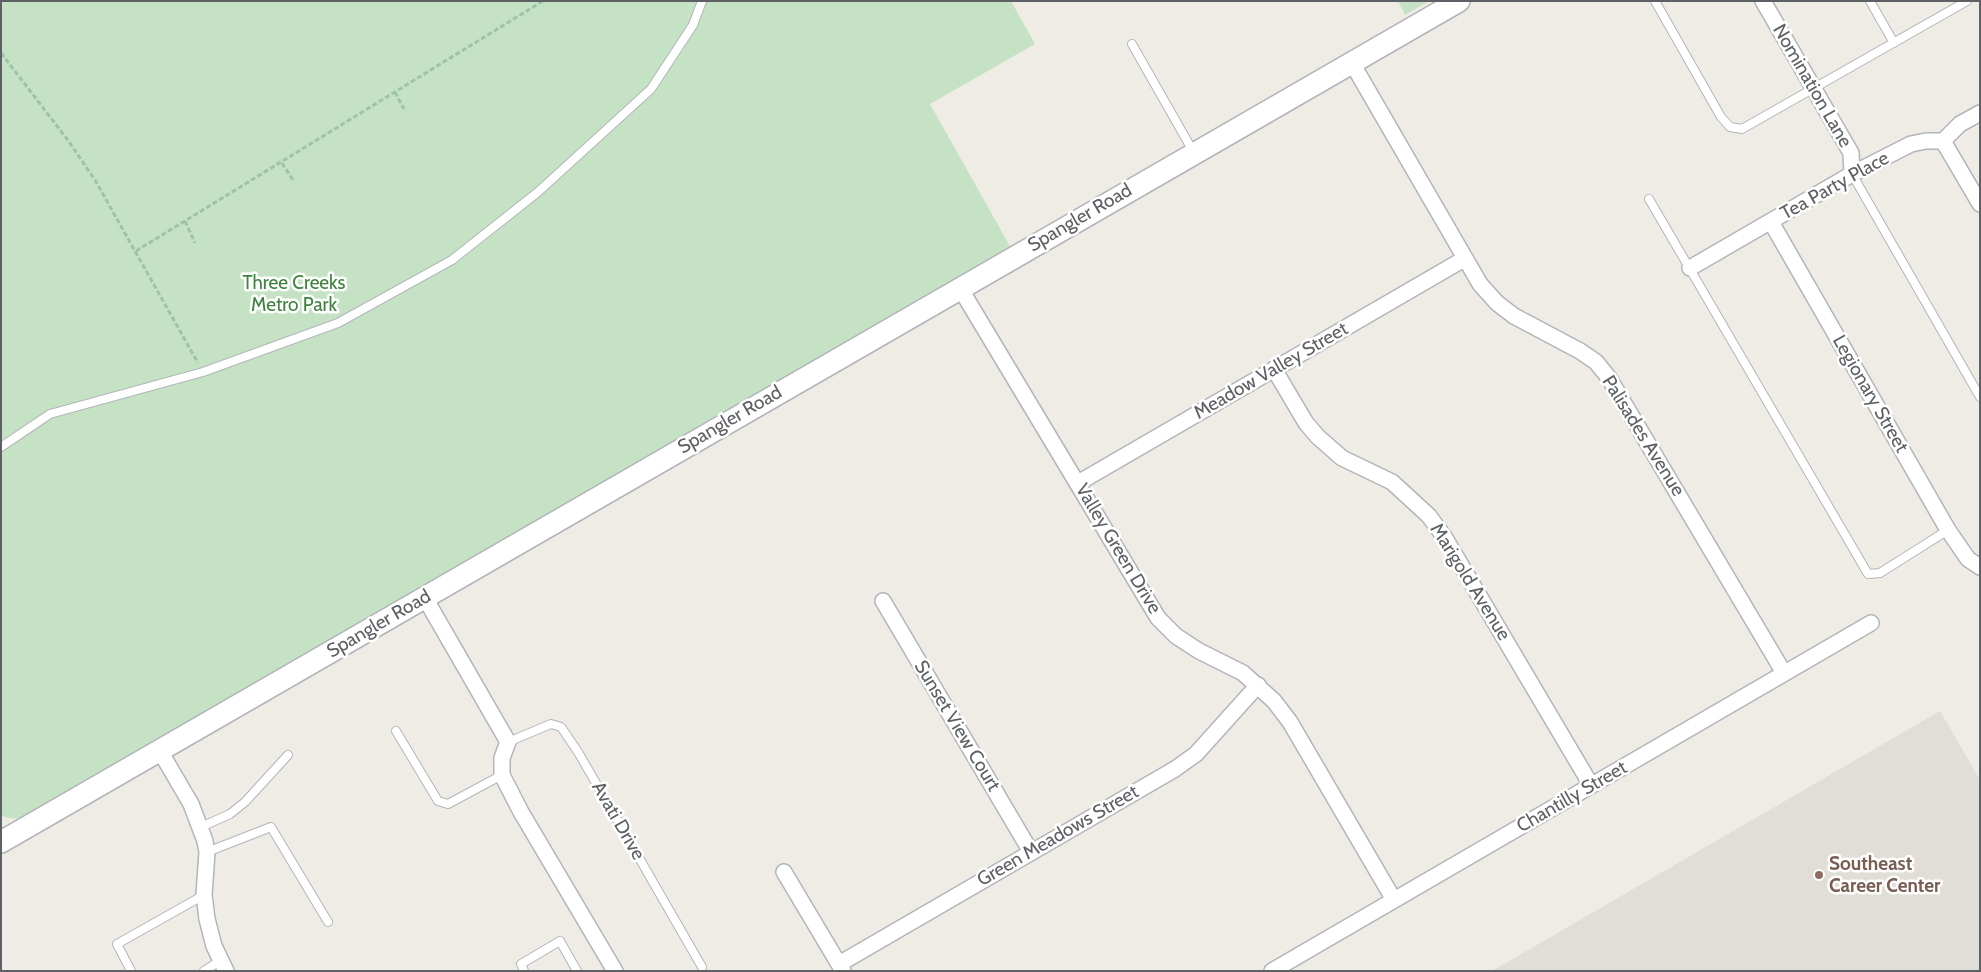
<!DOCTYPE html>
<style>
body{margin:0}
#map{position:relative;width:1981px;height:972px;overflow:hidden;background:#eeece5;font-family:Cabin,sans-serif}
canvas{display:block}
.frame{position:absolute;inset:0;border:2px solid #5d6064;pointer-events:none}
</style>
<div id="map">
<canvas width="1981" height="972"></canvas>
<div class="frame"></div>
</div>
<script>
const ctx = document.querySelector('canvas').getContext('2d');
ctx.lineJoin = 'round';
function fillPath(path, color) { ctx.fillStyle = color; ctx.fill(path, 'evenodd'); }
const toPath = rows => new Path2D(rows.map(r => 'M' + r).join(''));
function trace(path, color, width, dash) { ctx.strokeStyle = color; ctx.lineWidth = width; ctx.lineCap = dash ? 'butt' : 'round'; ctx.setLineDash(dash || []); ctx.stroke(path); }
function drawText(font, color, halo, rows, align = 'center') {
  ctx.font = font + ' Cabin,sans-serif'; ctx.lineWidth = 5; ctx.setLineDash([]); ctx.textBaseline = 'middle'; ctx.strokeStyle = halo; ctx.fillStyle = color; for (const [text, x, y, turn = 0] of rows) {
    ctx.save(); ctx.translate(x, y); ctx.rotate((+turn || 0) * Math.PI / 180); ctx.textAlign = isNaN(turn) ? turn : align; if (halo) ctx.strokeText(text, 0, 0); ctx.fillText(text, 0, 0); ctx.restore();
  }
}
fillPath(toPath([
 [1940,711,1980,780,1980,971,1492,971]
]), '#e1ddd7');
fillPath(toPath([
 [1,1,1011,1,1035,44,930,104,1011,248,20,819,4,817,1,814],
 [1398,1,1429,1,1405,15]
]), '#c5e3c4');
const lane = toPath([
 [1655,1,1721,117,1730,127,1742,129,1967,1],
 [1870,1,1894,43],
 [1132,44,1194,153],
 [1852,174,1980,397],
 [1649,199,1868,574,1880,573,1948,530],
 [1,447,50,414,203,372,338,323,452,260,538,192,651,89,693,25,702,1],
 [396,731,438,801,448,804,502,775],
 [508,742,551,724,561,727,578,752,702,967],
 [201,827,230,814,245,802,288,755],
 [207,852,271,827,328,922],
 [131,971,117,944,204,895],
 [204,971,220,961],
 [524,971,521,964,560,941,577,971]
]);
const street = toPath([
 [1763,1,1851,153,1852,174],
 [1352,63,1480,284,1497,303,1514,316,1580,351,1596,362,1609,378,1784,673],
 [1943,141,1980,204],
 [1771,222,1948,530,1968,559,1980,567],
 [1690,268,1852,174,1911,144,1926,141,1943,141,1960,124,1980,113],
 [960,288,1158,618,1176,636,1199,651,1243,673,1274,701,1290,722,1394,900],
 [1274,369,1306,423,1318,437,1342,458,1392,482,1429,516,1445,538,1591,785],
 [1078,483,1464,259],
 [425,598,508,742,502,758,502,775,521,812,615,971],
 [883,601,1031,852],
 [160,751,191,804,205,841,207,852,204,895,207,919,214,946,226,971],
 [784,872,843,971],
 [839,964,1175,769,1196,754,1258,685],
 [1272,971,1871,623]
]);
const secondary = toPath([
 [1,842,1459,1]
]);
trace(lane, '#b2b5b9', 10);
trace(street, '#b2b5b9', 18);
trace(secondary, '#b2b4b9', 24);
trace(toPath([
 [1,53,67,139,95,180,198,363],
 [395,92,404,109],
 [282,163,293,180],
 [185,221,195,243],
 [136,251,543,1]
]), '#9ec4a7', 3, [5, 2.5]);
trace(lane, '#fff', 8);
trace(street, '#fff', 15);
trace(secondary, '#fff', 21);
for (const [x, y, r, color] of [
 [1819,875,5,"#8d6e63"]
]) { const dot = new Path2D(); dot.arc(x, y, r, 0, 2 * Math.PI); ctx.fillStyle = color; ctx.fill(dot); trace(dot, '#fff', 2); }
drawText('19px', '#5d6064', '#fff', [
 ["Nomination Lane",1812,86,60],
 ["Tea Party Place",1835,186,-29],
 ["Spangler Road",1080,218,-30],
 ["Meadow Valley Street",1271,371,-30],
 ["Legionary Street",1870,394,60],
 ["Spangler Road",730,420,-30],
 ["Palisades Avenue",1643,436,58],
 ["Valley Green Drive",1118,549,59],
 ["Marigold Avenue",1470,582,58],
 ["Spangler Road",379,624,-30],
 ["Sunset View Court",957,726,59],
 ["Chantilly Street",1572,797,-30],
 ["Avati Drive",618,821,60],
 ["Green Meadows Street",1058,836,-30]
]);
drawText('19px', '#3e833e', '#fff', [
 ["Three Creeks",294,283],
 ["Metro Park",294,305]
]);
drawText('bold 19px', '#785e54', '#fff', [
 ["Southeast",1829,864],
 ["Career Center",1829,886]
], 'left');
</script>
